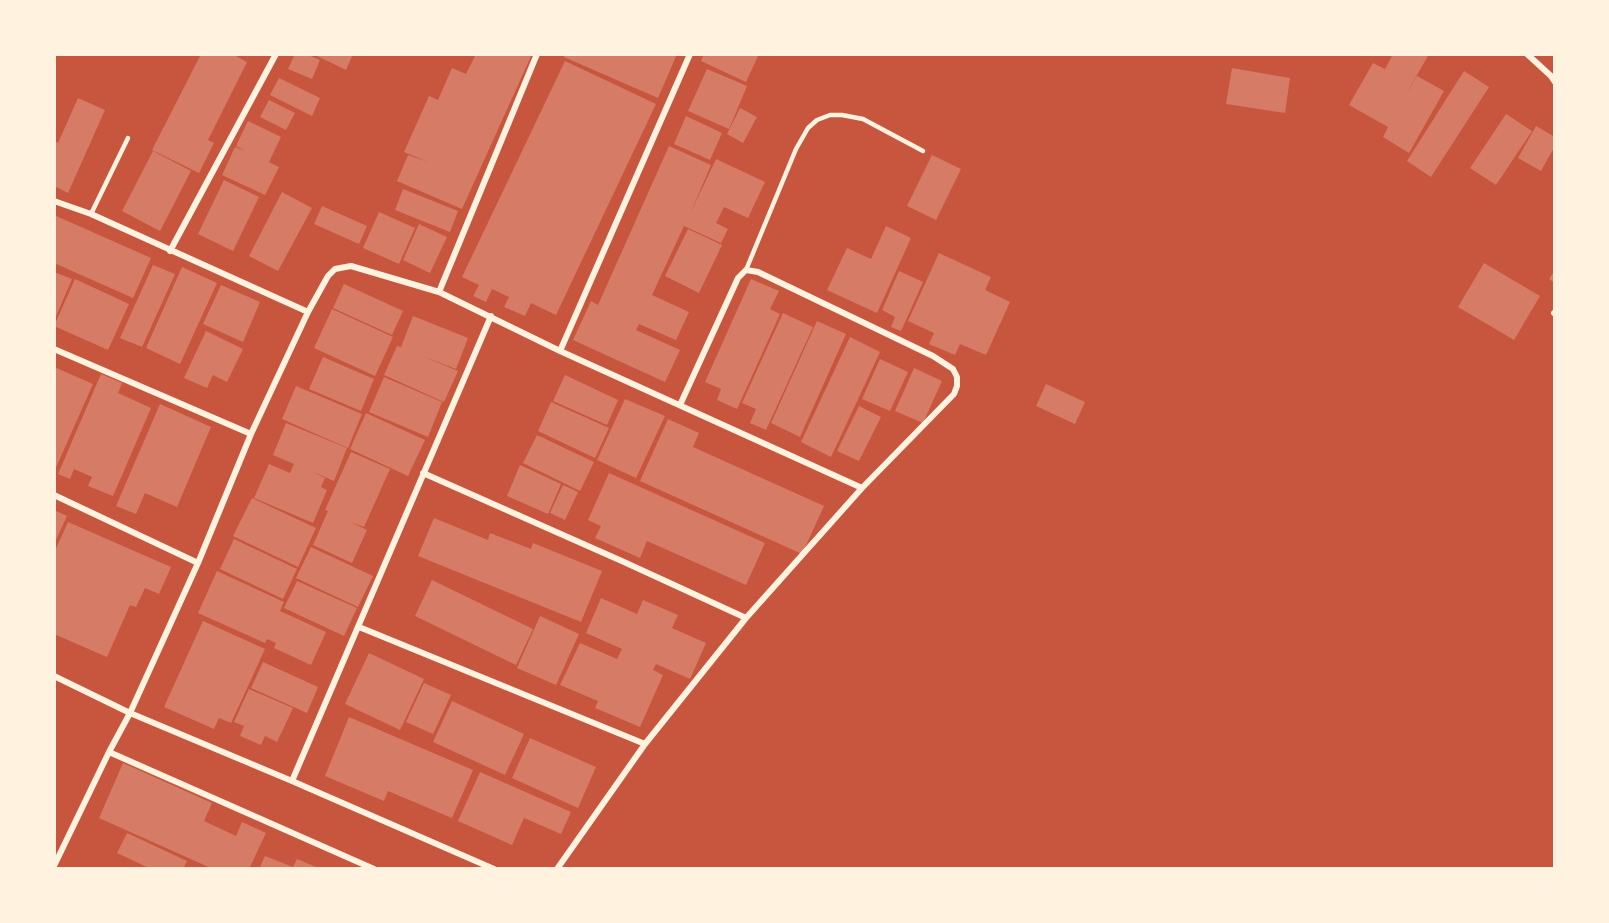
<!DOCTYPE html>
<style>
body{margin:0}
#map{position:relative;width:1609px;height:923px;overflow:hidden;background:#c8553d;font-family:"Public Sans",sans-serif}
canvas{display:block}
.frame{position:absolute;inset:0;border:56px solid #fff3e0;pointer-events:none}
</style>
<div id="map">
<canvas width="1609" height="923"></canvas>
<div class="frame"></div>
</div>
<script>
const ctx = document.querySelector('canvas').getContext('2d');
ctx.lineJoin = 'round';
function fillPath(path, color) { ctx.fillStyle = color; ctx.fill(path, 'evenodd'); }
const toPath = rows => new Path2D(rows.map(r => 'M' + r).join(''));
function trace(path, color, width, dash) { ctx.strokeStyle = color; ctx.lineWidth = width; ctx.lineCap = dash ? 'butt' : 'round'; ctx.setLineDash(dash || []); ctx.stroke(path); }
fillPath(toPath([
 [201,54,232,54,247,62,208,140,214,143,199,173,152,150],
 [295,54,306,54,320,60,312,79,288,69],
 [313,54,353,54,346,70],
 [476,54,532,54,462,209,397,181,408,155,428,162,404,152,429,96,438,100,452,68,466,74],
 [565,54,677,54,658,98,564,57],
 [704,54,753,54,758,56,746,82,701,61],
 [1393,54,1429,54,1405,96,1417,76,1444,91,1409,153,1383,137,1388,127,1349,105,1373,63,1385,69],
 [565,61,656,104,556,315,531,303,525,316,504,307,509,297,492,289,486,302,473,296,479,285,462,277],
 [1232,68,1290,78,1285,113,1226,104],
 [707,69,747,86,729,129,688,111],
 [1464,71,1489,87,1431,177,1407,161],
 [279,78,320,98,312,116,270,95],
 [78,98,105,110,68,193,54,186,54,141,58,143],
 [269,100,295,113,286,130,260,117],
 [740,108,757,117,743,143,727,134],
 [1506,114,1532,131,1496,185,1470,168],
 [686,116,722,133,710,160,674,144],
 [248,121,281,137,269,162,279,167,265,195,222,175,235,147,245,151,236,146],
 [1536,126,1555,137,1555,146,1541,171,1518,158],
 [669,146,711,165,690,214,716,159,765,182,748,218,724,207,716,223,728,229,721,243,684,226,652,295,689,312,676,340,639,324,636,330,680,350,665,382,573,340,591,301,598,305],
 [153,151,191,171,160,231,122,211],
 [932,155,961,169,936,220,907,206],
 [224,180,259,197,233,251,198,234],
 [403,189,458,211,450,232,395,210],
 [282,192,312,208,278,271,249,256],
 [322,206,367,226,359,244,314,224],
 [379,212,415,228,399,264,363,248],
 [54,215,151,258,133,298,54,263],
 [419,224,447,237,430,273,403,260],
 [886,226,911,238,877,313,827,290,847,248,871,259],
 [688,229,722,245,699,293,665,276],
 [939,253,991,277,985,290,1010,302,986,355,960,344,955,355,929,344,934,333,908,321],
 [1484,263,1540,296,1514,340,1458,307],
 [153,265,175,274,142,347,120,338],
 [182,267,217,283,180,364,146,348],
 [1555,270,1555,283,1549,279],
 [899,271,923,282,901,331,891,327,895,317,882,310],
 [54,272,72,279,54,321],
 [75,279,129,304,108,350,54,326],
 [751,279,779,291,770,309,780,314,737,409,717,400,721,389,705,382],
 [344,284,403,311,392,335,333,308],
 [221,285,260,302,243,342,203,324],
 [332,309,393,337,375,376,314,348],
 [783,313,813,327,766,430,750,423,756,409,742,403],
 [413,316,468,338,456,369,420,355,458,371,444,402,384,375,397,346,401,347],
 [817,321,846,334,800,437,771,423],
 [206,331,243,349,227,382,213,375,207,388,184,378],
 [850,337,880,352,831,457,801,442],
 [323,357,374,379,361,411,309,389],
 [880,359,908,372,890,411,862,399],
 [54,367,93,384,54,472],
 [914,368,942,381,923,423,895,411],
 [101,374,122,383,118,393,151,408,113,496,88,486,92,477,74,469,70,479,58,474],
 [565,375,618,400,607,425,553,401],
 [384,377,442,402,428,437,369,412],
 [1046,384,1085,402,1075,424,1036,406],
 [296,386,362,414,348,448,282,419],
 [625,399,665,416,636,478,597,460],
 [551,402,609,428,595,458,538,431],
 [160,404,211,427,177,507,145,493,136,514,116,506],
 [859,406,881,417,859,461,837,451],
 [366,413,425,440,408,476,350,449],
 [668,419,699,433,693,447,824,506,802,554,640,481],
 [286,423,347,448,334,481,311,471,325,478,321,487,327,490,313,523,254,498,269,464,290,473,294,464,273,455],
 [537,435,594,462,580,491,523,463],
 [351,452,390,469,364,527,350,522,367,530,352,563,313,545,328,511,325,510],
 [520,465,561,484,548,514,507,496],
 [609,473,765,543,746,585,647,541,640,558,595,538,601,526,588,520],
 [563,485,578,492,565,520,550,513],
 [252,498,316,528,298,567,233,536],
 [54,510,67,516,54,544],
 [434,518,488,540,490,533,531,549,533,543,602,571,581,622,418,556],
 [68,522,171,567,159,594,145,588,136,607,130,605,107,657,54,634,54,553],
 [234,539,297,569,283,599,220,569],
 [311,547,373,576,358,607,296,578],
 [217,571,284,602,280,611,326,632,311,665,274,648,276,643,267,639,265,643,198,613],
 [432,580,533,629,516,665,415,616],
 [297,581,357,608,344,636,284,608],
 [601,598,637,614,643,600,678,615,672,628,706,643,690,679,656,664,653,670,663,675,640,727,595,708,598,701,560,685,580,643,617,659,622,649,586,633],
 [540,616,579,634,556,685,517,668],
 [203,621,265,649,231,723,219,718,214,729,164,707],
 [369,653,424,679,400,730,345,704],
 [263,662,318,687,307,713,251,688],
 [424,683,451,695,433,734,406,722],
 [249,689,293,708,277,742,265,736,261,745,240,736,244,726,234,722],
 [452,701,524,734,505,775,433,742],
 [349,717,473,770,452,818,388,791,384,801,325,776],
 [530,738,596,767,578,808,512,778],
 [123,763,212,803,204,821,236,836,242,822,266,833,249,869,213,869,99,818],
 [480,772,571,812,561,834,524,818,512,845,458,821],
 [127,833,187,861,183,869,151,869,117,853],
 [265,856,293,867,297,859,321,869,259,869]
]), '#d67c66');
trace(toPath([
 [91,214,128,138],
 [746,270,796,149,808,128,817,120,830,115,842,115,863,119,923,151]
]), '#fff3e0', 4.5);
trace(toPath([
 [1527,54,1551,76,1555,82],
 [54,201,91,214,308,312],
 [170,251,276,54],
 [439,292,537,54],
 [1554,313,1555,314],
 [54,349,251,434],
 [560,351,690,54],
 [423,473,624,562,746,618],
 [54,495,198,563],
 [359,627,645,744],
 [54,676,130,713,292,781,491,316],
 [109,752,374,869],
 [292,781,494,869],
 [54,866,109,752,130,713,198,563,251,434,308,312,328,276,335,269,351,266,439,292,560,351,862,488],
 [557,869,645,744,746,618,862,488,954,394,957,386,957,377,953,369,933,356,758,272,746,270,738,278,680,405]
]), '#fff3e0', 6);
</script>
